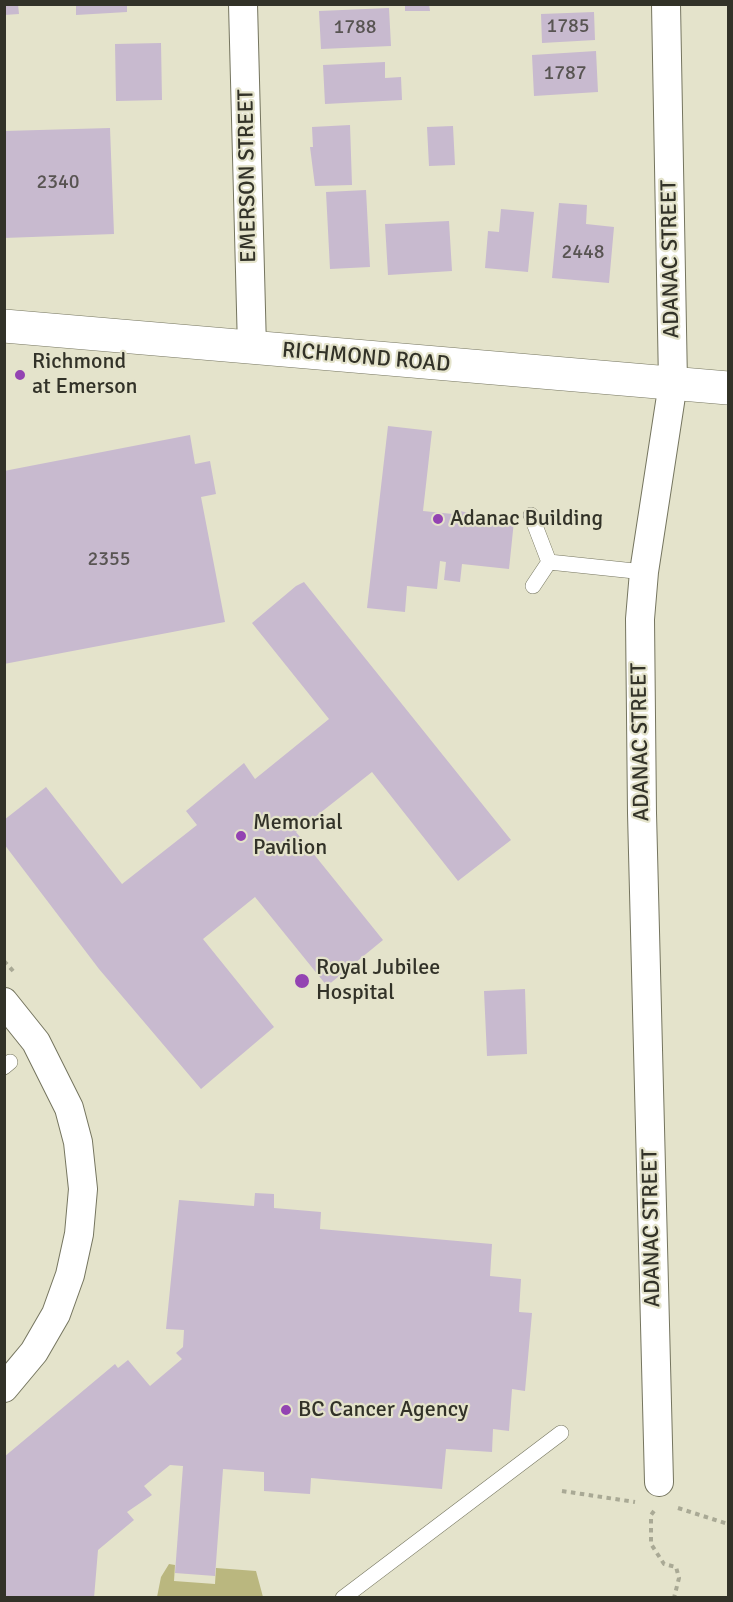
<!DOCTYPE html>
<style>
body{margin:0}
#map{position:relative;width:733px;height:1602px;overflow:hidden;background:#e4e3cb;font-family:Signika,sans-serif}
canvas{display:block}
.frame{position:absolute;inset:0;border:6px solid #323228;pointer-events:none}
</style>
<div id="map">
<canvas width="733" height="1602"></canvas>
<div class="frame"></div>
</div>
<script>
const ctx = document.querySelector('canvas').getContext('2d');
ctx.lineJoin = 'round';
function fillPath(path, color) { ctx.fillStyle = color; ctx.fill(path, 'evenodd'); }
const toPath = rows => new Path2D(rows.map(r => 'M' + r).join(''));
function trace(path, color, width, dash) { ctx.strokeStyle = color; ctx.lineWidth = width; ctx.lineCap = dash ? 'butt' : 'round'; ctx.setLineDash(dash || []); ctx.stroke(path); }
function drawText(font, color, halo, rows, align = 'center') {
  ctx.font = font + ' Signika,sans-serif'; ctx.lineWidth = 4.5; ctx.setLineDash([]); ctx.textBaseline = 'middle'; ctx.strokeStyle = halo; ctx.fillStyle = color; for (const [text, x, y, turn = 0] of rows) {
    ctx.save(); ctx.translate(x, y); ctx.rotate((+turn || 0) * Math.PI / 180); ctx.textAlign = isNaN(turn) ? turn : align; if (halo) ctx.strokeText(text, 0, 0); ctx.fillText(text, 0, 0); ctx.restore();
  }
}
fillPath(toPath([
 [169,1564,175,1565,174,1581,215,1584,216,1568,256,1571,263,1597,157,1597,161,1577]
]), '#bab77f');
fillPath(toPath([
 [4,4,18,4,19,14,4,15],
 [76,4,127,4,127,12,76,15],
 [405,4,429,4,430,11,405,11],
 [389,8,391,46,321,49,319,11],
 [594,12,595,40,542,43,541,14],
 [161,43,162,100,116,101,115,44],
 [596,51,598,92,534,96,532,55],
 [385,62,385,78,401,77,402,100,325,104,323,65],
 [350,125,352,185,315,186,310,147,313,147,312,127],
 [453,126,455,165,429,166,427,127],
 [110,128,114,234,4,238,4,131],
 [366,190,370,267,330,269,326,192],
 [559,203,587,205,586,224,614,227,609,283,552,278],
 [501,209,534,212,528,272,485,268,488,231,499,232],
 [449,221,452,271,388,275,385,224],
 [388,426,432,431,423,511,453,514,454,510,514,521,509,569,462,564,460,582,444,580,446,562,440,561,437,589,407,586,405,612,367,608],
 [190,435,195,464,210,461,216,494,201,497,225,622,4,664,4,471],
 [304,582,511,840,458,881,372,772,296,832,383,940,327,986,255,897,203,939,274,1027,201,1089,99,969,4,844,4,820,46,787,122,884,197,825,186,811,244,763,255,779,329,719,252,623,296,586],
 [525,989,527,1054,487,1056,484,991],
 [255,1193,274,1194,274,1208,321,1212,320,1229,492,1244,490,1276,521,1279,519,1312,532,1313,525,1391,512,1389,509,1431,493,1429,492,1452,446,1449,442,1489,311,1478,310,1494,264,1491,264,1472,223,1469,215,1576,175,1573,183,1466,170,1465,144,1486,152,1495,127,1512,134,1520,98,1550,94,1598,4,1598,4,1457,115,1364,118,1368,128,1360,150,1386,182,1359,176,1353,183,1347,184,1330,166,1329,179,1200,254,1206]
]), '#c8bacf');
const lane = toPath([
 [531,515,549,562,533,586],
 [549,562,644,572],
 [4,1067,10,1062],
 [343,1598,561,1433]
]);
const street = toPath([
 [243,4,252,348],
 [4,1002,36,1042,69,1108,78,1142,83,1189,79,1234,70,1275,56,1314,34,1352,4,1388],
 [659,1482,642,813,640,619,644,572,673,383,666,4]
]);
const secondary = toPath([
 [4,326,728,388]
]);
trace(lane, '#75755f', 16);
trace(street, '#75755f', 30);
trace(secondary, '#75755f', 34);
trace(toPath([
 [4,961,14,972],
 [562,1491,635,1502],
 [678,1508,728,1524],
 [654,1511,651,1515,651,1544,664,1564,676,1567,679,1578,674,1598]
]), '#a9a995', 4, [4.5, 4.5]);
trace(lane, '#fff', 15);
trace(street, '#fff', 28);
trace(secondary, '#fff', 33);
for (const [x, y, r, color] of [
 [20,375,6,"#9343b2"],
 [438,519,6,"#9343b2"],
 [241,836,6,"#9343b2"],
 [302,981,8,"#9343b2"],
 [286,1410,6,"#9343b2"]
]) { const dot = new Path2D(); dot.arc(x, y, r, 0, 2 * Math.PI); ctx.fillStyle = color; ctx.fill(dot); trace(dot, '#e4e3cb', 2); }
drawText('20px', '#585452', null, [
 ["1785",568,27],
 ["1788",355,28],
 ["1787",565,74],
 ["2340",58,183],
 ["2448",583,253],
 ["2355",109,560]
]);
drawText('22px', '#323228', '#e4e3cb', [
 ["EMERSON STREET",248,176,-91],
 ["ADANAC STREET",671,259,-91],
 ["RICHMOND ROAD",366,358,5],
 ["ADANAC STREET",641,742,-91],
 ["ADANAC STREET",652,1228,-91]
]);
drawText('22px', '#323228', '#e4e3cb', [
 ["Richmond",32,362],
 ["at Emerson",32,387],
 ["Adanac Building",450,519],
 ["Memorial",253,823],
 ["Pavilion",253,848],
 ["Royal Jubilee",316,968],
 ["Hospital",316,993],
 ["BC Cancer Agency",298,1410]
], 'left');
</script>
